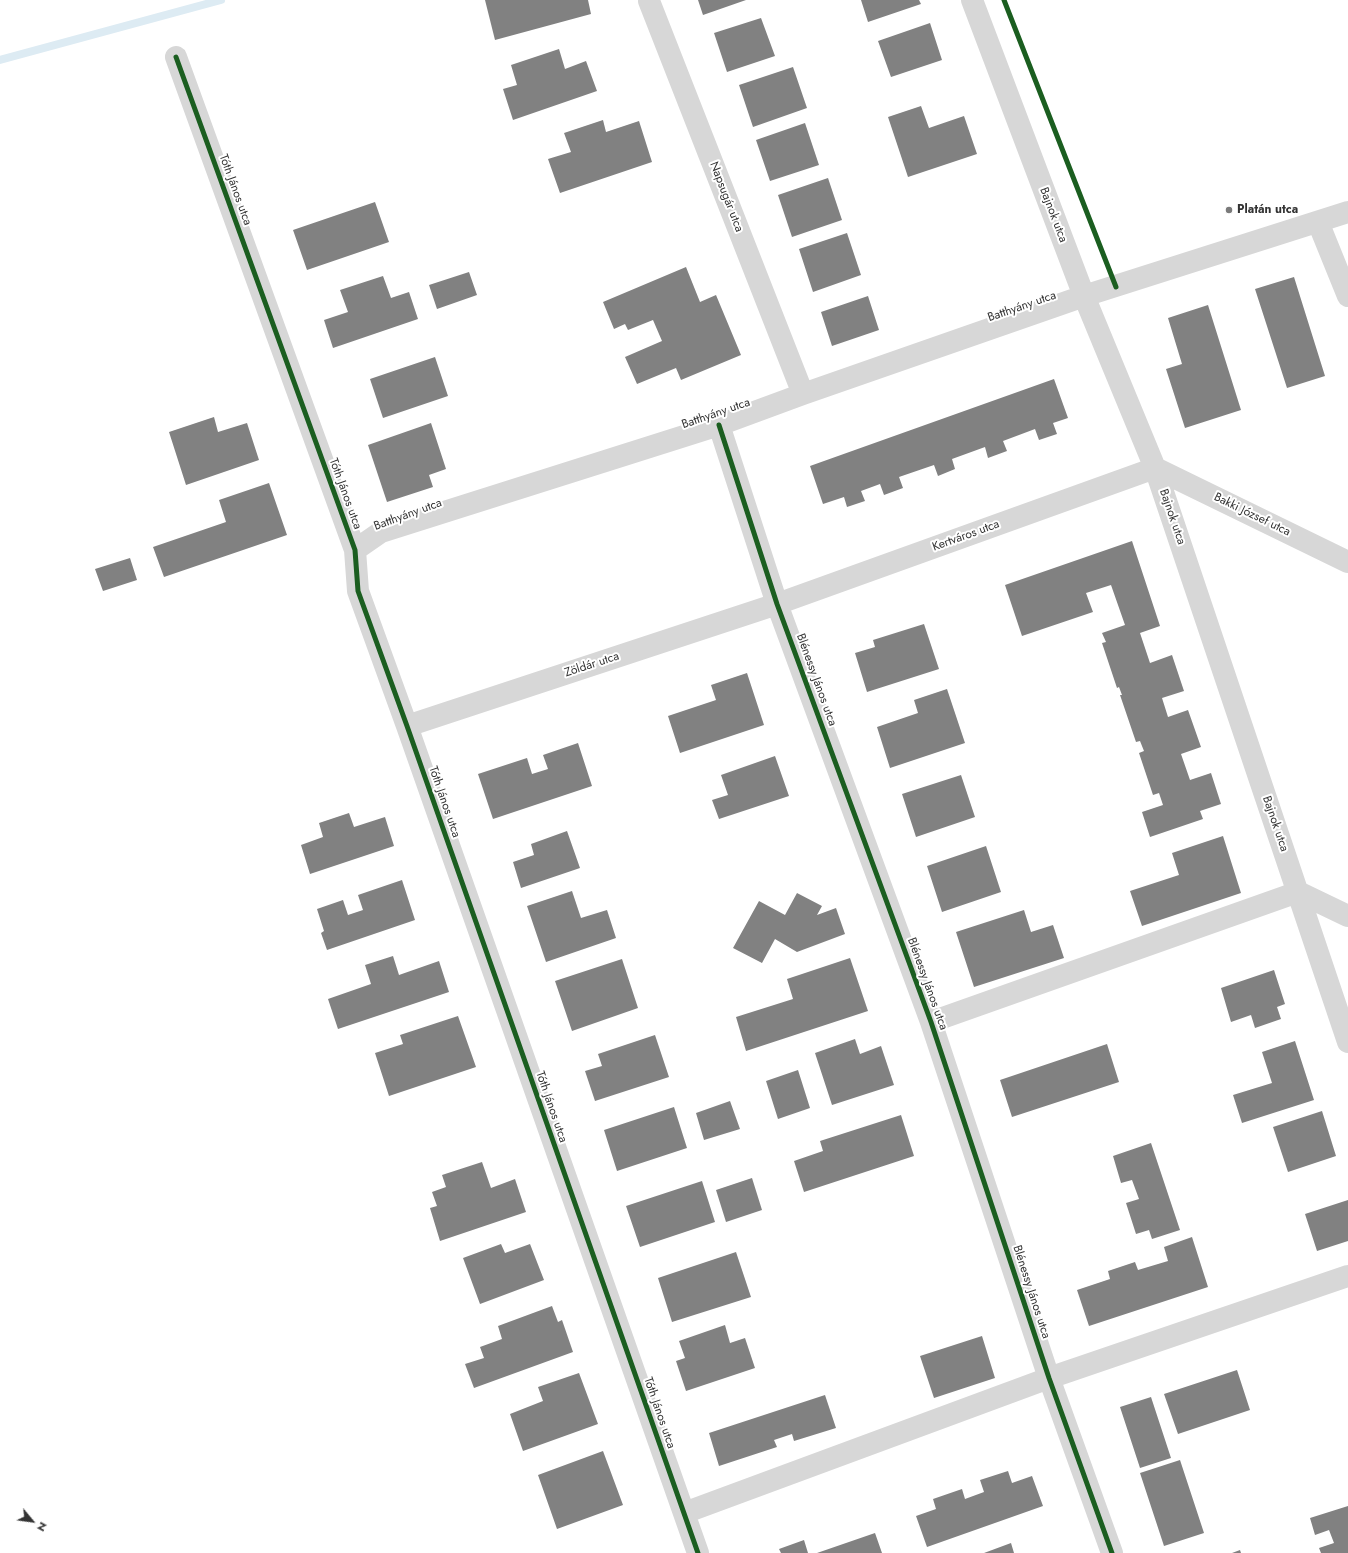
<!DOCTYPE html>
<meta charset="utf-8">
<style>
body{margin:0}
#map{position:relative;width:1348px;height:1553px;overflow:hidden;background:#fff;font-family:Jost,sans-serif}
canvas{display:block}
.north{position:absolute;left:12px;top:1501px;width:40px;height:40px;-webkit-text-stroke:3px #fff;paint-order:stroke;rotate:119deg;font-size:11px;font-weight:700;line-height:16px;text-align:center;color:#333}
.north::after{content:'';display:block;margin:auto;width:14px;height:18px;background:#333;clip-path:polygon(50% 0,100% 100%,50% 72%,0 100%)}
</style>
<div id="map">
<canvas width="1348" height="1553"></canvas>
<div class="north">N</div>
</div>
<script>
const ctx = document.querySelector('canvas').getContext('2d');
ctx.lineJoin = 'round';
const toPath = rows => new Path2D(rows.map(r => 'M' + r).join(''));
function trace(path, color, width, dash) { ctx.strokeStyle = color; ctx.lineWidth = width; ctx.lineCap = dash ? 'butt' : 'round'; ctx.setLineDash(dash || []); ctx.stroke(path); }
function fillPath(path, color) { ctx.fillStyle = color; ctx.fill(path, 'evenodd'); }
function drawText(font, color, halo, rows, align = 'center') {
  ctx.font = font + ' Jost,sans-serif'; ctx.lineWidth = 4; ctx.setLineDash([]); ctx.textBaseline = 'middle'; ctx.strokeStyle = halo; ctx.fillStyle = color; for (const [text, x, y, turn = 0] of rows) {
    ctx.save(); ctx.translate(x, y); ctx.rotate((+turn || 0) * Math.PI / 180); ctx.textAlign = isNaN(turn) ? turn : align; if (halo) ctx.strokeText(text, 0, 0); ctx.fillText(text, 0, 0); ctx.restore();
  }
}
trace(toPath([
 [0,60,221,0]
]), '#ddebf3', 8);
fillPath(toPath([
 [485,0,588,0,591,14,495,40],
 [698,0,746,0,703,15],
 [861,0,919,0,921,4,868,22],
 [761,18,775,56,727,72,714,33],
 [930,23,942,60,891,77,878,41],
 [559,49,565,69,586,61,597,91,513,120,503,89,517,85,511,65],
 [793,67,807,108,753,127,739,85],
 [921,106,929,128,964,116,977,154,908,177,888,117],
 [603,120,606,132,639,121,652,162,560,193,548,159,571,152,564,133],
 [805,123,819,165,770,181,756,140],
 [828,178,842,220,792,237,778,195],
 [375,202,389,242,307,270,293,230],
 [847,233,861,275,813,292,799,249],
 [686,267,700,302,716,295,741,355,681,380,676,368,637,384,625,357,662,341,653,320,628,330,625,324,614,329,603,302],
 [469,272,477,295,437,309,429,285],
 [383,276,391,298,409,292,418,319,333,348,324,320,348,312,340,290],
 [1294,277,1325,376,1287,388,1255,289],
 [868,296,879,330,832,346,821,312],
 [1208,305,1241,410,1185,428,1166,369,1182,364,1168,318],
 [435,357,448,396,383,418,370,379],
 [1054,379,1068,418,1053,423,1057,434,1039,440,1035,429,1003,441,1007,451,988,458,985,447,952,459,955,469,938,476,934,465,899,477,903,488,884,495,880,484,861,491,865,501,847,507,844,497,823,504,810,466],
 [214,417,218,432,247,423,259,460,186,485,169,432],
 [431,423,446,469,429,475,433,487,387,502,368,445],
 [269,483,287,535,164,577,153,547,226,522,219,500],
 [1132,541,1160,626,1140,633,1150,663,1172,655,1184,691,1162,698,1168,717,1188,710,1201,747,1181,754,1190,780,1211,773,1221,804,1200,811,1203,819,1150,837,1142,812,1163,805,1159,793,1153,795,1139,753,1144,751,1140,741,1136,742,1120,695,1122,695,1119,687,1117,688,1102,643,1106,642,1102,633,1125,625,1111,585,1086,593,1093,612,1022,636,1005,585],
 [130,558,137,580,103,591,95,569],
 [924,624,939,669,867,692,855,653,875,647,873,640],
 [747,673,764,725,680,753,668,716,716,700,711,685],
 [947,689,965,743,890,768,877,727,918,713,914,700],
 [578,743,592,786,493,819,478,774,527,758,532,774,548,769,543,755],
 [775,756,789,796,719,819,712,800,728,795,721,775],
 [961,775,975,817,916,837,902,794],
 [349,813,354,827,385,817,394,846,310,874,301,845,323,837,319,823],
 [567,831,580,868,521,888,513,862,534,855,531,844],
 [1223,836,1241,893,1142,926,1130,891,1179,875,1172,853],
 [986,846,1001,892,942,912,927,866],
 [402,880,415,920,327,950,321,933,324,931,317,909,343,900,348,915,363,910,358,895],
 [572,891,581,918,607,910,616,938,546,962,527,906],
 [797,893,822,906,817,915,836,908,845,934,797,952,775,939,762,963,733,948,759,901,785,915],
 [1024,910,1031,932,1053,925,1064,958,974,987,956,932],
 [393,956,399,975,439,961,449,992,338,1029,328,999,371,984,365,965],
 [850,958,868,1011,746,1051,736,1017,793,999,787,979],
 [622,959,638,1008,572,1031,555,981],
 [1274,970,1285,1004,1277,1007,1281,1019,1255,1028,1251,1015,1231,1022,1221,988],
 [458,1016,476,1067,389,1096,375,1053,403,1044,400,1035],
 [655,1035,669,1077,595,1101,585,1071,602,1066,598,1054],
 [855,1039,860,1054,881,1046,894,1085,832,1105,815,1053],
 [1295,1041,1314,1100,1242,1123,1233,1095,1272,1083,1262,1052],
 [1107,1044,1119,1082,1012,1117,1000,1080],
 [798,1070,810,1108,778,1119,766,1081],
 [730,1101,740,1129,704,1140,696,1113],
 [674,1107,687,1148,617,1171,604,1130],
 [1322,1111,1336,1156,1288,1172,1273,1127],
 [901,1115,914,1156,804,1192,794,1161,823,1151,820,1141],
 [1151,1143,1180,1230,1152,1239,1149,1230,1136,1234,1126,1203,1139,1199,1132,1180,1121,1183,1113,1156],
 [482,1162,491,1188,515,1179,526,1212,440,1241,430,1208,437,1206,432,1192,446,1187,442,1175],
 [752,1178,762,1210,726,1222,716,1190],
 [702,1181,715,1222,640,1247,626,1206],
 [1348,1200,1348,1241,1317,1251,1305,1214],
 [1192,1237,1208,1287,1089,1326,1077,1290,1110,1279,1108,1271,1135,1262,1138,1270,1168,1261,1164,1247],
 [501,1244,505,1253,530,1244,544,1280,480,1304,463,1258],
 [736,1252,751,1297,672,1322,658,1278],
 [552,1306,558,1322,562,1320,573,1352,474,1388,465,1364,484,1358,480,1347,502,1339,498,1326],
 [725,1325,730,1343,745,1338,755,1368,686,1391,676,1361,685,1358,679,1341],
 [982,1336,995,1378,934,1398,920,1356],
 [1237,1370,1250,1410,1178,1434,1164,1394],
 [579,1373,598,1424,523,1451,510,1414,543,1401,538,1387],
 [825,1395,836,1428,794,1441,792,1434,774,1440,777,1447,719,1466,709,1433],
 [1151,1397,1171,1458,1140,1468,1120,1407],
 [603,1451,623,1505,557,1529,538,1475],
 [1180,1460,1204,1533,1164,1546,1140,1473],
 [1008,1471,1012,1483,1032,1476,1043,1506,927,1547,916,1516,936,1509,933,1499,962,1489,965,1499,984,1492,980,1480],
 [1348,1506,1348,1553,1321,1553,1319,1548,1334,1543,1329,1530,1315,1535,1310,1518],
 [875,1533,882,1553,817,1553],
 [804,1540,808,1553,781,1553,779,1549],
 [1011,1543,1014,1553,984,1553],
 [1240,1550,1241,1553,1232,1553]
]), '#818181');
trace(toPath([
 [972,0,1084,296,1155,468,1348,1042],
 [649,1,803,394],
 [176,57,355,550,358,591,407,726,698,1553],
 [1318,222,1348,296],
 [719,425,777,604,931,1022,1049,1378,1112,1553],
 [355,550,381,532,719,425,803,394,1084,296,1348,212],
 [407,726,777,604,1155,468,1348,562],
 [931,1022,1298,892,1348,916],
 [684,1513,1049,1378,1348,1276]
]), '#d7d7d7', 22);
trace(toPath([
 [1004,0,1116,287],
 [176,57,355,550,358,591,407,726,698,1553],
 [719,425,777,604,931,1022,1049,1378,1112,1553]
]), '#1b5e20', 5);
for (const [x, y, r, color] of [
 [1229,210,4,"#7a7a7a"]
]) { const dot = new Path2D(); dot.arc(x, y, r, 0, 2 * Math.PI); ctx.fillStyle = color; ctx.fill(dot); trace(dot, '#fff', 1.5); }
drawText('12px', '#333', '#fff', [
 ["Tóth János utca",235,190,70],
 ["Napsugár utca",726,197,69],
 ["Bajnok utca",1053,215,69],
 ["Batthyány utca",1022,307,-19],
 ["Batthyány utca",716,414,-19],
 ["Tóth János utca",345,494,70],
 ["Batthyány utca",408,515,-20],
 ["Bakki József utca",1252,515,26],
 ["Bajnok utca",1172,517,71],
 ["Kertváros utca",966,536,-20],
 ["Zöldár utca",592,665,-18],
 ["Blénessy János utca",816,680,70],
 ["Tóth János utca",444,802,71],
 ["Bajnok utca",1275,824,71],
 ["Blénessy János utca",927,984,70],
 ["Tóth János utca",551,1107,71],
 ["Blénessy János utca",1031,1292,72],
 ["Tóth János utca",659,1413,71]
]);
drawText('bold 12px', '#333', '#fff', [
 ["Platán utca",1237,210]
], 'left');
</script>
